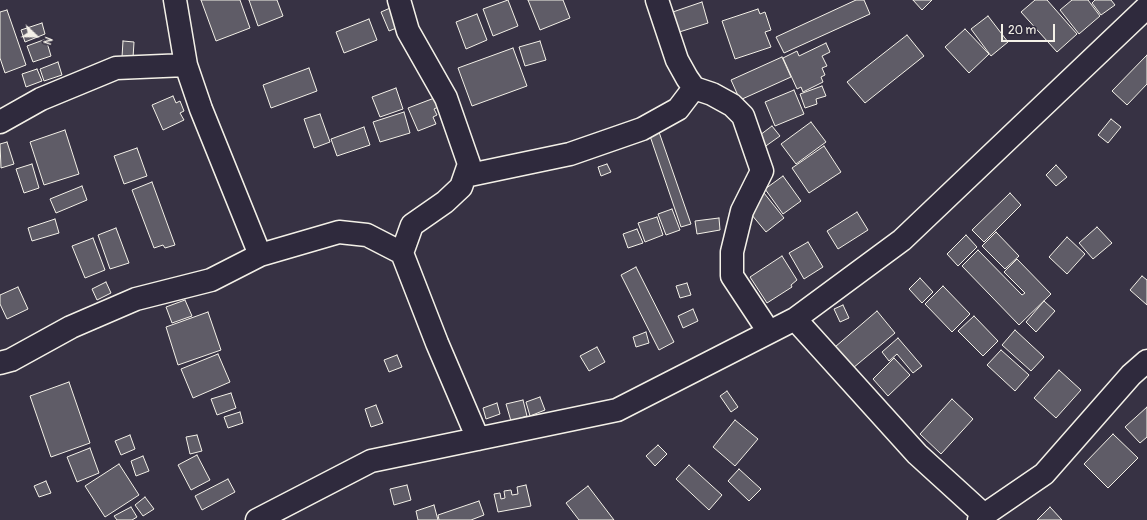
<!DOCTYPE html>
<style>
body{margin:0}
#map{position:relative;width:1147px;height:520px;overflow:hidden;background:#373244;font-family:Pangolin,sans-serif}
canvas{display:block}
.north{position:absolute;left:16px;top:16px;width:40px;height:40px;-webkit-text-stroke:3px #2f2a3d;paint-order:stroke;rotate:112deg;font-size:11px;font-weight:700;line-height:16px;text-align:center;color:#f4f1e8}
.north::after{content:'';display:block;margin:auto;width:14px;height:18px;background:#f4f1e8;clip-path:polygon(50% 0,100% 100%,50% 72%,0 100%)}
.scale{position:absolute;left:1001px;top:24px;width:54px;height:18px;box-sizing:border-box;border:2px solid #f4f1e8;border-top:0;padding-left:5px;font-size:12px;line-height:14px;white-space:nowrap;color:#f4f1e8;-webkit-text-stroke:3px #2f2a3d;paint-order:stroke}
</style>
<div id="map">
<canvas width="1147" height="520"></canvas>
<div class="north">N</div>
<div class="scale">20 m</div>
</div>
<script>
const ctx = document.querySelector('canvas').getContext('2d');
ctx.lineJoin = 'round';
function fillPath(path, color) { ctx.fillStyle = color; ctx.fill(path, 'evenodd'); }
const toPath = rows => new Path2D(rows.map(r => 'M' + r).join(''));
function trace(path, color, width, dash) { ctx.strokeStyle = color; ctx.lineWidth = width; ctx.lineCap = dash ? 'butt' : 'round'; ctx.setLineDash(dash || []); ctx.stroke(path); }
const building = toPath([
 [201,0,240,0,250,28,216,41,201,0],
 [249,0,277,0,283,16,258,26,249,0],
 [508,0,518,26,493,36,483,9,508,0],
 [528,0,563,0,570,18,540,30,528,0],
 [856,0,864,0,870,14,784,53,776,37,856,0],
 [913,0,932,0,922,10,913,0],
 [1035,0,1047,0,1077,34,1057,52,1021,12,1035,0],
 [1072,0,1088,0,1100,16,1079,34,1060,10,1072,0],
 [1095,0,1111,0,1115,5,1101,15,1092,3,1095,0],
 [702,2,708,23,673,34,667,14,702,2],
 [397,5,404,25,389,31,381,12,397,5],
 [758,9,760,14,765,12,771,30,765,32,771,47,735,59,722,21,758,9],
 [7,10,26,65,5,73,0,58,0,12,7,10],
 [477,14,487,40,466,49,456,22,477,14],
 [988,16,1008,42,991,56,971,29,988,16],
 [369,19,377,40,344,53,336,32,369,19],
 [42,23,45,34,25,42,21,30,42,23],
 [965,29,989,54,969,73,945,47,965,29],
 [907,35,924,56,865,103,847,82,907,35],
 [46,39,51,56,33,62,27,46,46,39],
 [123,41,134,42,133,58,122,57,123,41],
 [540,41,546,60,525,66,519,47,540,41],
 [826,43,830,52,822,56,827,66,822,68,825,75,821,77,823,82,803,92,801,87,797,89,783,58,797,51,799,56,826,43],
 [513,48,527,86,472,106,458,68,513,48],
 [1147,55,1147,84,1127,105,1112,91,1147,55],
 [782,57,791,77,740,100,731,80,782,57],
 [58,62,62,75,44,81,40,69,58,62],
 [309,68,317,91,271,108,263,85,309,68],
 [37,69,42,81,26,87,22,74,37,69],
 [822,86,826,96,816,99,817,104,805,108,800,94,822,86],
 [396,88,403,109,380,117,372,97,396,88],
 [794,90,804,114,775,126,765,102,794,90],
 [173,96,176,103,180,101,184,111,180,113,184,120,163,130,152,105,173,96],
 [437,97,440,106,434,109,437,115,433,117,436,124,418,131,408,108,437,97],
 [404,112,410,133,380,142,373,122,404,112],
 [320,114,330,142,314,148,304,119,320,114],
 [1111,119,1121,127,1108,143,1098,135,1111,119],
 [811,122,826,142,796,164,781,144,811,122],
 [772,126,780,136,763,148,756,138,772,126],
 [364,127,370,145,337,156,331,139,364,127],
 [65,130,79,174,44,185,30,142,65,130],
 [659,132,691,224,681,227,650,136,659,132],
 [7,142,14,164,1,168,0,144,7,142],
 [824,146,841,172,809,193,792,168,824,146],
 [137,148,147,176,124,184,114,156,137,148],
 [32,164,39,188,24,193,16,169,32,164],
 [607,164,611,172,601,176,598,167,607,164],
 [1056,165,1067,177,1056,186,1046,175,1056,165],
 [783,176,801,201,783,214,765,189,783,176],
 [152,182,175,245,165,248,163,245,154,248,132,190,152,182],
 [82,186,87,200,56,213,50,199,82,186],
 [764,193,784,218,766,232,746,208,764,193],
 [1010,193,1021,205,984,242,972,230,1010,193],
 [672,209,680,230,666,235,658,214,672,209],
 [857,212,868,230,838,249,827,231,857,212],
 [657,217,663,235,645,242,638,223,657,217],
 [719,218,720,230,697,234,695,221,719,218],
 [55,219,59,233,32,241,28,228,55,219],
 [1097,227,1112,243,1093,259,1079,243,1097,227],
 [116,228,129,263,110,269,98,235,116,228],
 [637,229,643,243,628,248,623,234,637,229],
 [996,232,1019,256,1005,269,982,246,996,232],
 [966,235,977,247,958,266,947,254,966,235],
 [1067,237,1085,254,1067,274,1049,257,1067,237],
 [93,238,105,270,85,278,72,246,93,238],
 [808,242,823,267,804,279,789,253,808,242],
 [978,250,1022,295,1025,293,1004,272,1017,259,1051,294,1019,325,962,266,978,250],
 [782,256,797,280,791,285,792,287,767,303,750,277,782,256],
 [636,267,674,342,659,350,621,275,636,267],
 [1142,276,1147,280,1147,305,1130,290,1142,276],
 [920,278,933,292,922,303,909,289,920,278],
 [106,282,111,293,97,300,92,289,106,282],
 [687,283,691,295,680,298,676,286,687,283],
 [943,286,970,314,952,332,925,304,943,286],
 [18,287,28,309,7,319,0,304,0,295,18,287],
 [185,300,192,316,172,323,166,307,185,300],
 [1044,301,1055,311,1036,332,1026,322,1044,301],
 [843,305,849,318,840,322,834,309,843,305],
 [693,309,698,321,683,328,678,316,693,309],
 [877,311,895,333,853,368,835,347,877,311],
 [208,312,221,350,178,365,166,327,208,312],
 [974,316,998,341,983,356,958,331,974,316],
 [1015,330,1044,357,1031,371,1002,345,1015,330],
 [646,332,649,343,636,347,633,337,646,332],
 [898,338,922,366,913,373,897,354,889,361,882,352,898,338],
 [597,347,605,362,589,371,580,356,597,347],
 [1001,350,1029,375,1015,391,987,365,1001,350],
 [218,354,230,382,193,398,181,369,218,354],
 [397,355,402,367,389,372,384,360,397,355],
 [894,358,910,375,888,396,873,379,894,358],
 [1059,370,1081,390,1056,418,1034,398,1059,370],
 [69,382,90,443,51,457,30,396,69,382],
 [727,391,738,407,731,412,720,396,727,391],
 [231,393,236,408,217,415,211,399,231,393],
 [540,397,545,410,530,416,526,402,540,397],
 [952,399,973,419,941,454,920,434,952,399],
 [523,400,527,416,511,421,506,404,523,400],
 [497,403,500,414,486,419,483,408,497,403],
 [376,405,383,423,371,427,365,409,376,405],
 [1147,407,1147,437,1140,443,1125,427,1147,407],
 [240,412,243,423,228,428,224,417,240,412],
 [735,420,758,439,735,466,713,447,735,420],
 [1113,434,1138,458,1108,488,1084,464,1113,434],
 [130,435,135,449,121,455,115,441,130,435],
 [197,435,202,451,190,454,186,437,197,435],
 [658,445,667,454,655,466,646,456,658,445],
 [90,448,99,473,77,482,67,457,90,448],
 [197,455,210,480,191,490,178,465,197,455],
 [143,456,149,471,136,476,131,461,143,456],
 [119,464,139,495,105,517,85,486,119,464],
 [689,465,722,495,709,510,676,479,689,465],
 [739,469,761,489,749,501,728,481,739,469],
 [228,479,235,492,202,510,195,496,228,479],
 [46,481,51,493,39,497,34,486,46,481],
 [407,485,411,500,394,505,390,489,407,485],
 [526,485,531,506,498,512,494,494,500,493,501,499,505,498,504,491,511,490,512,495,518,494,517,487,526,485],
 [588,486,614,520,579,520,566,503,588,486],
 [145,497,154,509,143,516,135,505,145,497],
 [479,501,484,515,471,520,439,520,438,515,479,501],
 [434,505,438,520,418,520,416,511,434,505],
 [131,507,137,517,132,520,117,520,114,516,131,507],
 [1050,507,1062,520,1037,520,1050,507]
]);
fillPath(building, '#5f5c67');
trace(building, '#f4f1e8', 1);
const minor = toPath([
 [175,0,186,65,201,109,260,255,339,232,367,235,402,253],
 [399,0,408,31,446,98,469,164,461,187,445,202,412,225,402,253,437,343,478,439],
 [657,0,677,60,687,78,694,88,712,94,732,105,743,116,762,171,742,211,732,252,732,276,769,332],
 [0,122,41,99,116,68,186,65],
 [465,176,570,154,642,129,678,109,694,88],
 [795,319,917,454,984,515],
 [0,363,11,360,71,327,136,299,211,280,260,255],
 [257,520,371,461,617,410,795,319,902,240,1147,7],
 [979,520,984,515,1044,474,1131,375,1147,361]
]);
trace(minor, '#f4f1e8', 25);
trace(minor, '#2f2a3d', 22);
</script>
